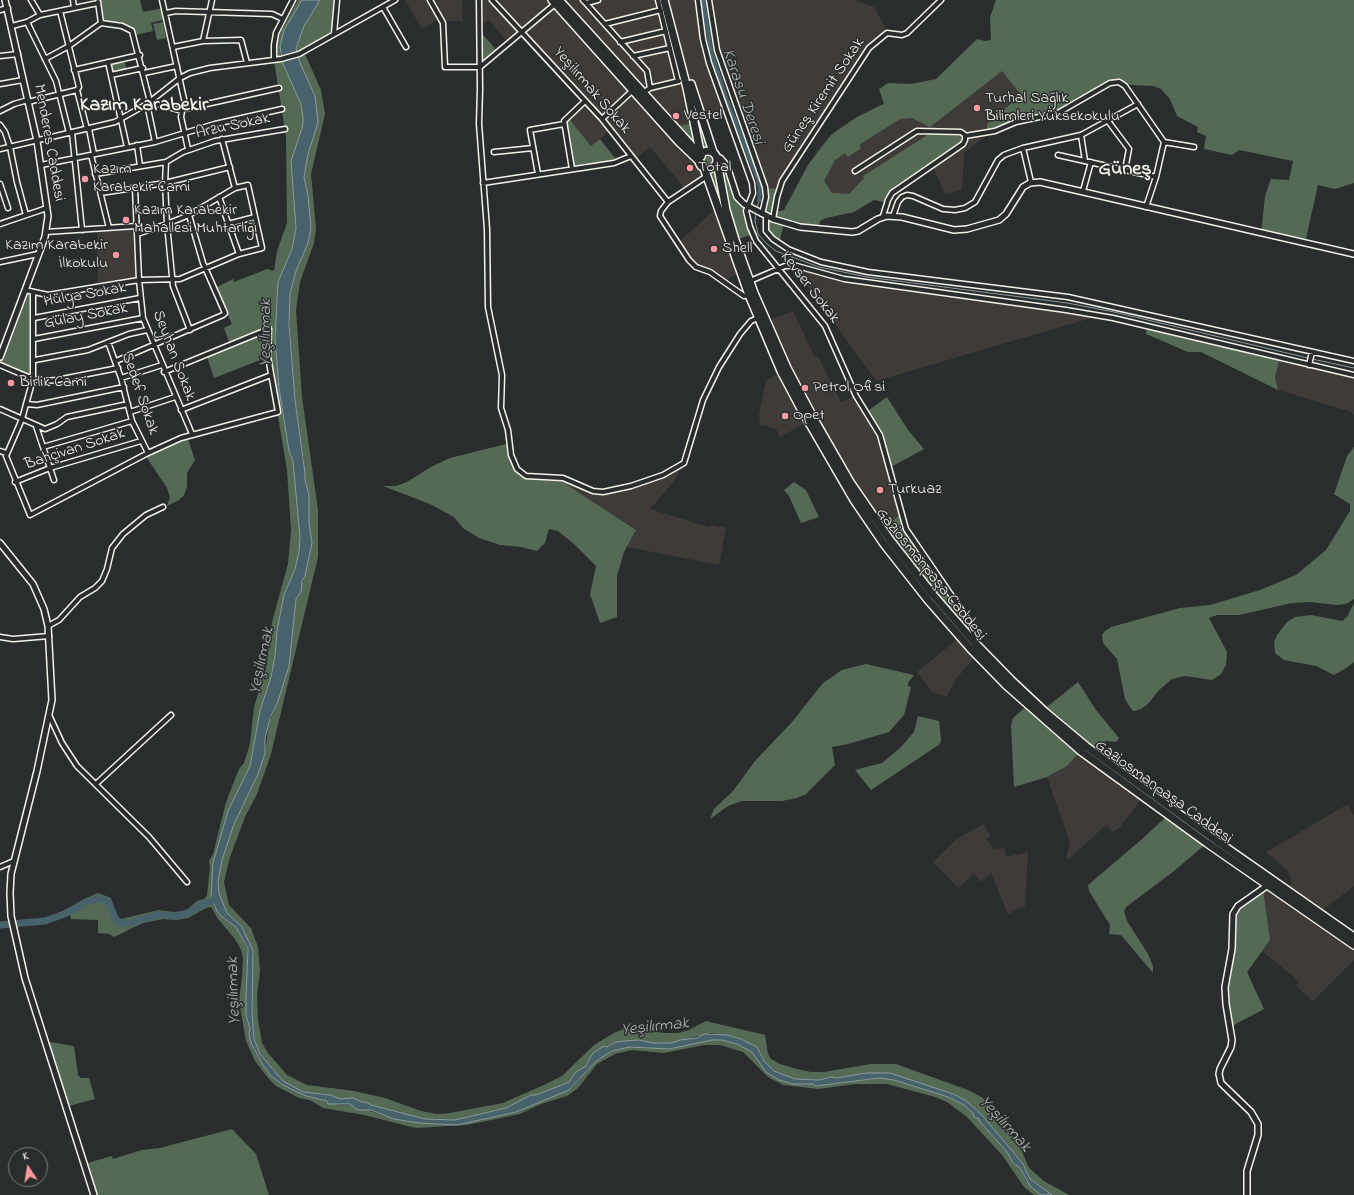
<!DOCTYPE html>
<meta charset="utf-8">
<style>
body{margin:0}
#map{position:relative;width:1354px;height:1195px;overflow:hidden;background:#2a2d2e;font-family:"Indie Flower",sans-serif}
canvas{display:block}
.north{position:absolute;left:8px;top:1147px;width:40px;height:40px;box-sizing:border-box;background:#2a2d2e;border:1px solid #7b7b78;border-radius:50%;rotate:348deg;font-size:11px;font-weight:700;line-height:16px;text-align:center;color:#f4f1e8}
.north::after{content:'';display:block;margin:auto;width:14px;height:18px;background:#ff9aa2;clip-path:polygon(50% 0,100% 100%,50% 72%,0 100%)}
</style>
<div id="map">
<canvas width="1354" height="1195"></canvas>
<div class="north">K</div>
</div>
<script>
const ctx = document.querySelector('canvas').getContext('2d');
ctx.lineJoin = 'round';
function fillPath(path, color) { ctx.fillStyle = color; ctx.fill(path, 'evenodd'); }
const toPath = rows => new Path2D(rows.map(r => 'M' + r).join(''));
function trace(path, color, width, dash) { ctx.strokeStyle = color; ctx.lineWidth = width; ctx.lineCap = dash ? 'butt' : 'round'; ctx.setLineDash(dash || []); ctx.stroke(path); }
function drawText(font, color, halo, rows, align = 'center') {
  ctx.font = font + ' "Indie Flower",sans-serif'; ctx.lineWidth = 3; ctx.setLineDash([]); ctx.textBaseline = 'middle'; ctx.strokeStyle = halo; ctx.fillStyle = color; for (const [text, x, y, turn = 0] of rows) {
    ctx.save(); ctx.translate(x, y); ctx.rotate((+turn || 0) * Math.PI / 180); ctx.textAlign = isNaN(turn) ? turn : align; if (halo) ctx.strokeText(text, 0, 0); ctx.fillText(text, 0, 0); ctx.restore();
  }
}
fillPath(toPath([
 [405,0,462,0,463,21,442,21,441,18,422,29],
 [479,0,698,0,703,39,726,112,701,118,704,168,707,176,686,190,650,147,634,160,611,130,591,146,567,116,585,101,523,33,509,44,489,20,479,26],
 [709,0,855,0,874,7,888,33,873,44,779,188,765,189,720,62],
 [986,50,1021,95,987,124,986,135,964,153,962,190,945,194,932,165,900,186,887,202,874,200,854,212,826,218,820,221,818,229,774,212,781,212,786,208,808,165,820,147,839,128,879,105,899,101],
 [719,209,741,273,723,281,696,267,678,243,713,211],
 [132,229,136,278,98,285,97,232],
 [792,265,844,279,1092,314,1091,318,876,381],
 [793,311,814,356,819,358,841,402,856,396,880,435,901,514,882,529,850,482,766,322],
 [1280,358,1354,375,1354,416,1352,412,1278,390,1275,377],
 [781,371,808,422,780,437,776,429,764,425,760,426,759,414,766,381],
 [684,463,675,480,650,509,708,527,712,525,726,528,719,565,627,547,636,530,566,485,569,480,587,488,603,492,663,475],
 [960,637,977,655,956,679,947,697,932,692,917,672],
 [1081,751,1143,797,1120,827,1113,832,1106,825,1069,859,1066,858,1070,843,1047,777,1067,766],
 [1348,804,1354,815,1354,886,1319,913,1285,889,1292,883,1290,875,1287,870,1266,852],
 [984,824,990,836,987,838,993,849,1004,847,1006,857,1028,852,1025,906,1008,914,991,873,981,882,974,874,958,888,933,862,958,838],
 [1268,885,1354,945,1354,960,1313,1001,1296,986,1299,981,1262,951,1270,940,1263,889]
]), '#3e3b39');
fillPath(toPath([
 [98,0,140,0,143,12,164,8,167,19,151,23,153,31,135,35,132,30,101,23],
 [298,0,302,0,284,30,280,56,301,104,303,117,303,125,291,161,296,228,292,249,278,282,275,339,279,388,289,451,293,461,300,537,299,552,295,569,284,595,277,631,275,656,271,677,260,711,250,766,228,811,213,863,212,890,214,906,224,919,236,927,248,951,246,997,246,1014,250,1029,249,1034,254,1050,263,1065,271,1076,278,1082,306,1096,339,1105,353,1105,394,1119,419,1123,457,1125,516,1112,572,1088,596,1061,612,1051,630,1047,669,1049,712,1039,722,1040,737,1044,752,1052,766,1072,786,1082,796,1084,813,1084,817,1086,879,1078,894,1080,948,1097,964,1105,973,1113,974,1117,979,1119,980,1122,1007,1152,1013,1163,1020,1168,1026,1181,1043,1195,1034,1195,1024,1187,1002,1155,967,1117,947,1102,935,1097,887,1084,856,1084,818,1089,783,1085,768,1077,743,1052,720,1045,704,1045,664,1053,632,1050,615,1054,597,1064,578,1088,567,1096,541,1104,520,1114,467,1125,416,1128,364,1115,323,1108,310,1100,299,1098,276,1086,269,1079,255,1061,246,1041,239,1001,242,977,243,958,241,950,235,939,218,919,211,907,206,908,188,918,176,920,163,919,143,923,114,937,109,934,98,933,98,920,71,919,70,914,45,924,0,928,0,922,43,918,54,916,84,899,98,893,111,898,116,915,121,919,159,910,180,913,189,908,197,901,204,899,207,896,210,867,209,861,213,854,226,802,239,769,244,763,250,744,254,707,266,668,272,622,288,564,291,530,287,470,268,357,214,378,206,354,230,344,224,328,232,324,215,288,233,279,234,282,267,269,274,271,277,251,287,223,286,137,274,60,278,59,277,45,279,35],
 [320,0,334,0,332,36,304,52,321,90,325,114,311,174,316,228,314,243,300,282,296,310,302,397,318,510,318,557,271,754,257,794,245,817,230,857,224,882,229,905,251,928,258,947,260,971,257,995,258,1020,262,1043,268,1053,287,1075,307,1085,354,1091,385,1098,421,1111,437,1114,450,1113,503,1103,546,1084,562,1076,594,1045,614,1033,624,1029,636,1029,664,1033,678,1033,689,1030,706,1021,765,1035,768,1054,771,1059,780,1064,797,1069,811,1072,824,1072,871,1064,896,1064,968,1090,983,1098,988,1104,1001,1123,1018,1142,1029,1168,1044,1181,1069,1195,1051,1195,1030,1179,1023,1164,982,1115,965,1100,953,1094,891,1074,866,1073,837,1078,831,1077,819,1080,795,1079,774,1071,764,1061,758,1049,741,1039,729,1036,711,1033,672,1043,653,1043,638,1040,616,1042,593,1053,586,1066,579,1070,569,1082,536,1095,531,1095,506,1108,455,1120,425,1119,371,1105,366,1102,362,1102,353,1098,340,1099,326,1094,303,1092,283,1081,260,1054,254,1039,252,1013,253,951,242,927,227,913,219,894,218,881,222,860,234,824,258,774,265,753,269,723,278,701,289,659,296,599,305,576,312,543,309,524,309,495,305,480,304,461,295,400,289,316,290,294,296,271,308,243,311,228,308,196,304,177,315,96,300,63,296,48,304,26],
 [996,0,1354,0,1354,183,1335,189,1318,185,1305,243,1261,234,1265,196,1271,179,1289,180,1293,161,1239,150,1232,155,1204,149,1206,136,1197,132,1198,127,1177,116,1170,99,1161,89,1153,86,1130,85,1117,81,1061,111,1021,120,987,132,987,124,1021,95,1002,71,930,127,912,118,900,119,859,145,861,148,848,157,845,153,835,160,824,181,832,193,849,194,864,178,863,176,929,134,962,136,961,141,894,187,884,202,874,200,854,212,826,218,820,221,818,229,784,223,779,244,768,234,765,215,762,214,765,189,779,188,775,212,784,210,808,165,831,135,857,117,884,104,879,89,888,83,911,84,936,79,977,39,985,41,991,40,990,17],
 [163,22,166,38,157,40,153,24],
 [479,30,498,52,480,67],
 [124,59,127,72,111,75,108,62],
 [695,99,714,154,717,158,727,166,735,190,747,206,753,234,735,240,720,212,704,168,674,127,694,123,690,100],
 [567,116,591,146,600,139,618,162,572,169,564,126],
 [78,259,78,268,63,268,63,260],
 [25,290,33,293,33,379,0,365,0,357],
 [1147,327,1280,358,1275,377,1278,390,1201,352,1188,352,1146,334],
 [887,397,908,430,924,449,889,468,882,442,865,413],
 [187,436,195,460,187,473,187,487,184,495,179,500,167,506,170,497,167,488,147,458,142,456],
 [510,443,511,455,522,474,569,480,567,485,636,530,624,552,617,576,617,617,600,623,590,594,596,566,575,545,558,531,549,529,545,543,537,551,521,547,500,545,479,538,463,528,454,517,430,504,383,486,396,486,407,482,431,467,450,458],
 [1354,447,1354,599,1346,604,1337,605,1310,602,1292,603,1239,615,1217,615,1209,618,1227,652,1226,665,1221,674,1212,680,1185,676,1172,679,1159,690,1148,704,1141,709,1134,711,1132,710,1125,699,1117,659,1103,643,1102,635,1105,631,1111,627,1180,608,1210,605,1260,590,1296,575,1326,550,1350,511,1350,504,1334,494,1347,456],
 [794,482,806,490,819,517,801,523,789,496,784,490],
 [901,514,904,524,971,624,975,643,882,529],
 [1354,603,1354,662,1346,668,1334,675,1316,666,1284,660,1275,653,1274,642,1277,635,1287,622,1295,617,1311,615,1342,621,1347,617],
 [866,664,914,675,908,683,908,686,911,687,904,715,889,732,848,744,832,747,835,765,806,794,797,798,782,801,742,801,728,806,710,819,714,809,733,791,755,761,792,722,823,683,842,670],
 [1078,682,1096,710,1119,738,1116,742,1107,741,1087,747,1043,710],
 [1028,705,1081,751,1067,766,1047,777,1014,787,1011,726,1013,718],
 [918,716,939,721,941,739,940,744,871,790,855,770,882,763,900,748,914,732],
 [1168,815,1207,843,1174,871,1126,907,1124,911,1127,921,1148,954,1153,966,1153,973,1121,935,1109,934,1110,925,1089,891,1088,885,1141,840],
 [1263,889,1270,940,1247,972,1264,1009,1230,1027,1226,1004,1235,910],
 [44,1041,74,1046,78,1075,81,1078,89,1078,95,1099,65,1107],
 [232,1129,256,1154,269,1195,94,1195,84,1164,112,1156,113,1159,142,1150,160,1148]
]), '#556a55');
const water = toPath([
 [302,0,320,0,304,26,296,48,300,63,315,96,318,122,308,154,304,177,308,196,311,228,308,243,296,271,290,294,289,324,295,400,305,473,305,480,309,495,309,524,312,543,305,576,302,581,301,592,296,599,289,666,278,701,270,718,265,739,265,753,258,774,234,824,222,860,218,881,219,894,227,913,242,927,253,951,252,1013,254,1039,260,1054,283,1081,303,1092,330,1095,340,1099,353,1098,362,1102,366,1102,371,1105,425,1119,455,1120,506,1108,531,1095,536,1095,569,1082,576,1072,586,1066,593,1053,604,1046,607,1047,616,1042,625,1041,638,1040,653,1043,672,1043,680,1040,697,1038,704,1034,727,1035,741,1039,757,1047,764,1061,774,1071,795,1079,819,1080,831,1077,837,1078,866,1073,890,1073,953,1094,965,1100,982,1115,1023,1164,1030,1179,1052,1195,1041,1195,1030,1186,1020,1168,1013,1163,1007,1152,980,1122,979,1119,974,1117,973,1113,964,1105,948,1097,894,1080,879,1078,816,1086,813,1084,793,1084,779,1080,766,1072,752,1052,737,1044,722,1040,712,1040,669,1049,630,1047,612,1051,596,1061,569,1090,516,1112,457,1125,419,1123,394,1119,371,1110,358,1110,350,1104,328,1104,327,1101,306,1096,283,1085,271,1076,263,1065,251,1043,249,1034,250,1029,246,1015,246,997,248,949,236,927,222,917,217,911,211,897,213,863,228,811,250,766,260,711,271,677,275,656,277,631,284,595,295,569,299,552,300,537,293,461,289,451,279,388,275,339,278,282,292,249,296,228,291,161,303,125,303,117,301,104,283,64,280,46,284,30,302,0]
]);
fillPath(water, '#48626c');
trace(water, '#8d9b9e', 1);
trace(toPath([
 [757,208,759,201],
 [756,213,755,221,758,234,767,244,776,251,819,267,867,277,1067,303,1114,312,1308,358],
 [1312,359,1354,368]
]), '#8d9b9e', 1);
trace(toPath([
 [703,0,711,51,726,97,758,180,760,190,759,201]
]), '#48626c', 4);
trace(toPath([
 [0,925,45,921,67,913,87,902,101,898,109,903,116,921,127,924,157,915,173,916,189,913,199,906,216,899]
]), '#48626c', 7);
const minor = toPath([
 [31,0,40,15],
 [73,0,74,8],
 [162,0,186,108],
 [430,0,443,23,445,67,480,67,555,4],
 [479,0,480,89,479,124,487,229,488,307,502,375,501,408,508,430,511,455,517,469,526,476,563,478,593,491,603,492,631,486,663,475,684,463,703,400,719,367,740,334,751,321,758,318],
 [492,0,602,119,668,202,707,176],
 [583,0,647,71,650,88],
 [658,0,678,81],
 [698,0,703,39,709,63,752,183,753,193,746,211,750,227,756,241,825,326,856,396,880,435,906,529,971,624,975,641],
 [709,0,717,50,765,187,766,197,762,214],
 [98,2,101,23],
 [586,3,598,0],
 [383,7,406,47],
 [0,10,8,8],
 [60,11,79,87,77,90,87,129],
 [166,13,176,11,272,14,283,19],
 [27,22,56,81,69,133],
 [101,23,122,26,132,31,150,102,182,111],
 [605,24,661,10],
 [12,26,27,22,40,15,98,3],
 [334,34,337,0],
 [203,41,212,0],
 [620,42,666,31],
 [173,47,203,41,241,40,247,63],
 [0,56,18,54],
 [633,56,670,48],
 [45,59,69,46,101,23],
 [274,60,274,45,276,33,293,0],
 [108,62,127,147],
 [74,70,140,55],
 [144,73,177,66],
 [111,75,143,68],
 [0,84,23,80],
 [643,93,650,88,679,81],
 [28,102,77,90],
 [147,104,155,142],
 [184,109,279,88],
 [0,111,14,104,28,100],
 [182,111,181,117,188,149],
 [602,119,633,90],
 [1108,121,1129,149,1125,170],
 [0,125,5,132,10,147,17,182,26,215],
 [89,129,94,154],
 [72,133,82,230],
 [1081,135,1085,161],
 [965,136,995,131,1016,122,1058,113,1110,83,1119,82,1125,86,1164,142,1156,177,1146,207],
 [222,139,235,188],
 [1164,142,1194,147],
 [137,145,140,166],
 [1023,148,1031,182],
 [0,149,115,122,147,104,180,78,190,73,210,68,281,59,299,54,395,0],
 [494,152,533,148],
 [91,155,109,228],
 [1058,155,1156,177],
 [166,162,165,183,167,224,173,286,190,330],
 [41,165,155,142,215,124,282,109],
 [572,169,564,121,585,101],
 [855,171,917,131,961,132,965,135,965,140,963,144,892,193,888,200,883,216],
 [95,174,166,162,183,152,215,141,285,129],
 [538,174,530,130,564,124],
 [483,183,614,163,631,156],
 [0,184,8,208],
 [135,188,139,280,143,318,192,434],
 [1083,191,1091,162],
 [101,193,165,183,230,167],
 [219,197,239,254],
 [668,202,661,211,660,216,689,260,696,267,710,272,744,296,749,295],
 [766,215,766,231,773,239,788,249,821,262,868,272,1068,297,1354,361],
 [893,216,898,202,902,197,907,195,913,196,943,209,955,210,965,208,975,202,998,160,1004,155,1023,148,1081,135,1138,104],
 [773,219,777,197,782,181,869,48,887,33,902,35,907,33,941,0],
 [0,224,47,208],
 [228,224,255,217],
 [46,232,136,226],
 [0,262,38,254],
 [750,281,785,266,797,266,844,279,1066,310,1113,318,1354,375],
 [25,290,48,295,139,280,180,279,239,254,262,248,248,185,235,188,189,215,167,224,137,234],
 [33,293,33,379,22,419,6,456,30,515,148,453,181,438,278,412,268,357,269,329,164,372],
 [34,318,140,298],
 [34,339,143,318],
 [108,342,121,378,132,421,148,453],
 [35,360,88,350,129,334,147,330],
 [116,361,223,315,225,313,203,263,189,215],
 [0,365,33,379,43,381,57,380,118,368],
 [1309,365,1312,352],
 [121,378,162,365],
 [26,404,37,405,124,387],
 [0,409,45,429,57,424,67,417,128,404],
 [181,410,271,375],
 [130,412,175,397],
 [36,426,54,480],
 [43,447,132,421],
 [0,451,6,453],
 [15,482,50,468,141,441],
 [48,626,59,620,80,597,95,588,102,581,107,569,112,548,123,534,146,515,163,507],
 [0,637,13,639,49,636],
 [50,717,62,743,77,766,149,837,187,882],
 [97,783,171,715],
 [0,867,14,861]
]);
const tertiary = toPath([
 [717,159,720,158,727,166,737,197,744,204,773,219,800,227,852,232,858,231,878,219,887,216,902,217,954,230,967,229,999,220,1006,214,1023,187,1030,183,1040,182,1354,254],
 [0,357,45,237,48,216,37,141,5,0],
 [0,543,33,584,44,609,48,626,52,700,37,771,11,874,10,893,11,916,25,978,94,1195],
 [1247,1195,1247,1171,1258,1135,1258,1124,1251,1112,1221,1083,1219,1074,1220,1069,1231,1047,1232,1040,1226,1004,1225,987,1232,949,1233,914,1238,906,1268,885]
]);
const primary = toPath([
 [552,0,679,142,700,162],
 [559,0,701,156]
]);
const trunk = toPath([
 [664,0,687,88,701,156],
 [691,84,713,152],
 '699 160a9 9 0 1 1 18 0a9 9 0 1 1-18 0Z',
 [717,162,726,210,735,240,754,293,787,368,815,421,850,482,890,540,934,596,975,643,1011,680,1045,712,1087,747,1211,837,1354,937],
 [704,168,749,295,781,371,800,407,854,500,884,544,928,600,970,648,1006,685,1082,752,1207,843,1354,945]
]);
trace(minor, '#f4f1e8', 7);
trace(tertiary, '#f4f1e8', 8);
trace(primary, '#f4f1e8', 10);
trace(trunk, '#f4f1e8', 10);
trace(minor, '#2a2d2e', 4);
trace(tertiary, '#2a2d2e', 5);
trace(primary, '#2a2d2e', 7);
trace(trunk, '#2a2d2e', 7);
for (const [x, y, r, color] of [
 [977,108,4,"#ff9aa2"],
 [676,116,4,"#ff9aa2"],
 [690,168,4,"#ff9aa2"],
 [85,179,4,"#ff9aa2"],
 [126,220,4,"#ff9aa2"],
 [714,249,4,"#ff9aa2"],
 [116,255,4,"#ff9aa2"],
 [11,383,4,"#ff9aa2"],
 [805,388,4,"#ff9aa2"],
 [785,416,4,"#ff9aa2"],
 [880,490,4,"#ff9aa2"]
]) { const dot = new Path2D(); dot.arc(x, y, r, 0, 2 * Math.PI); ctx.fillStyle = color; ctx.fill(dot); trace(dot, '#2a2d2e', 1.5); }
drawText('16px', '#f4f1e8', '#2a2d2e', [
 ["Yeşilırmak Sokak",591,91,49],
 ["Güneş Kiremit Sokak",824,96,-56],
 ["Arzu Sokak",233,127,-12],
 ["Menderes Caddesi",48,143,80],
 ["Kevser Sokak",809,288,52],
 ["Hülya Sokak",85,296,-10],
 ["Gülay Sokak",86,317,-11],
 ["Seyhan Sokak",173,356,69],
 ["Sedef Sokak",139,394,71],
 ["Bahçivan Sokak",75,450,-18],
 ["Gaziosmanpaşa Caddesi",930,575,51],
 ["Gaziosmanpaşa Caddesi",1163,793,36]
]);
drawText('16px', '#f4f1e8', '#2a2d2e', [
 ["Turhal Sağlık",985,99],
 ["Bilimleri Yüksekokulu",985,117],
 ["Vestel",684,116],
 ["Total",698,168],
 ["Kazım",93,170],
 ["Karabekir Cami",93,188],
 ["Kazım Karabekir",134,211],
 ["Mahallesi Muhtarlığı",134,229],
 ["Kazım Karabekir",108,246,"right"],
 ["İlkokulu",108,264,"right"],
 ["Shell",722,249],
 ["Birlik Cami",19,383],
 ["Petrol Ofisi",813,388],
 ["Opet",793,416],
 ["Turkuaz",888,490]
], 'left');
drawText('italic 17px', '#afb8b6', '#2a2d2e', [
 ["Karasu Deresi",742,97,71],
 ["Yeşilırmak",267,333,-90],
 ["Yeşilırmak",263,661,-78],
 ["Yeşilırmak",235,991,-92],
 ["Yeşilırmak",655,1028,-6],
 ["Yeşilırmak",1004,1125,48]
]);
drawText('bold 20px', '#f4f1e8', '#2a2d2e', [
 ["Kazım Karabekir",144,107],
 ["Güneş",1125,171]
]);
</script>
